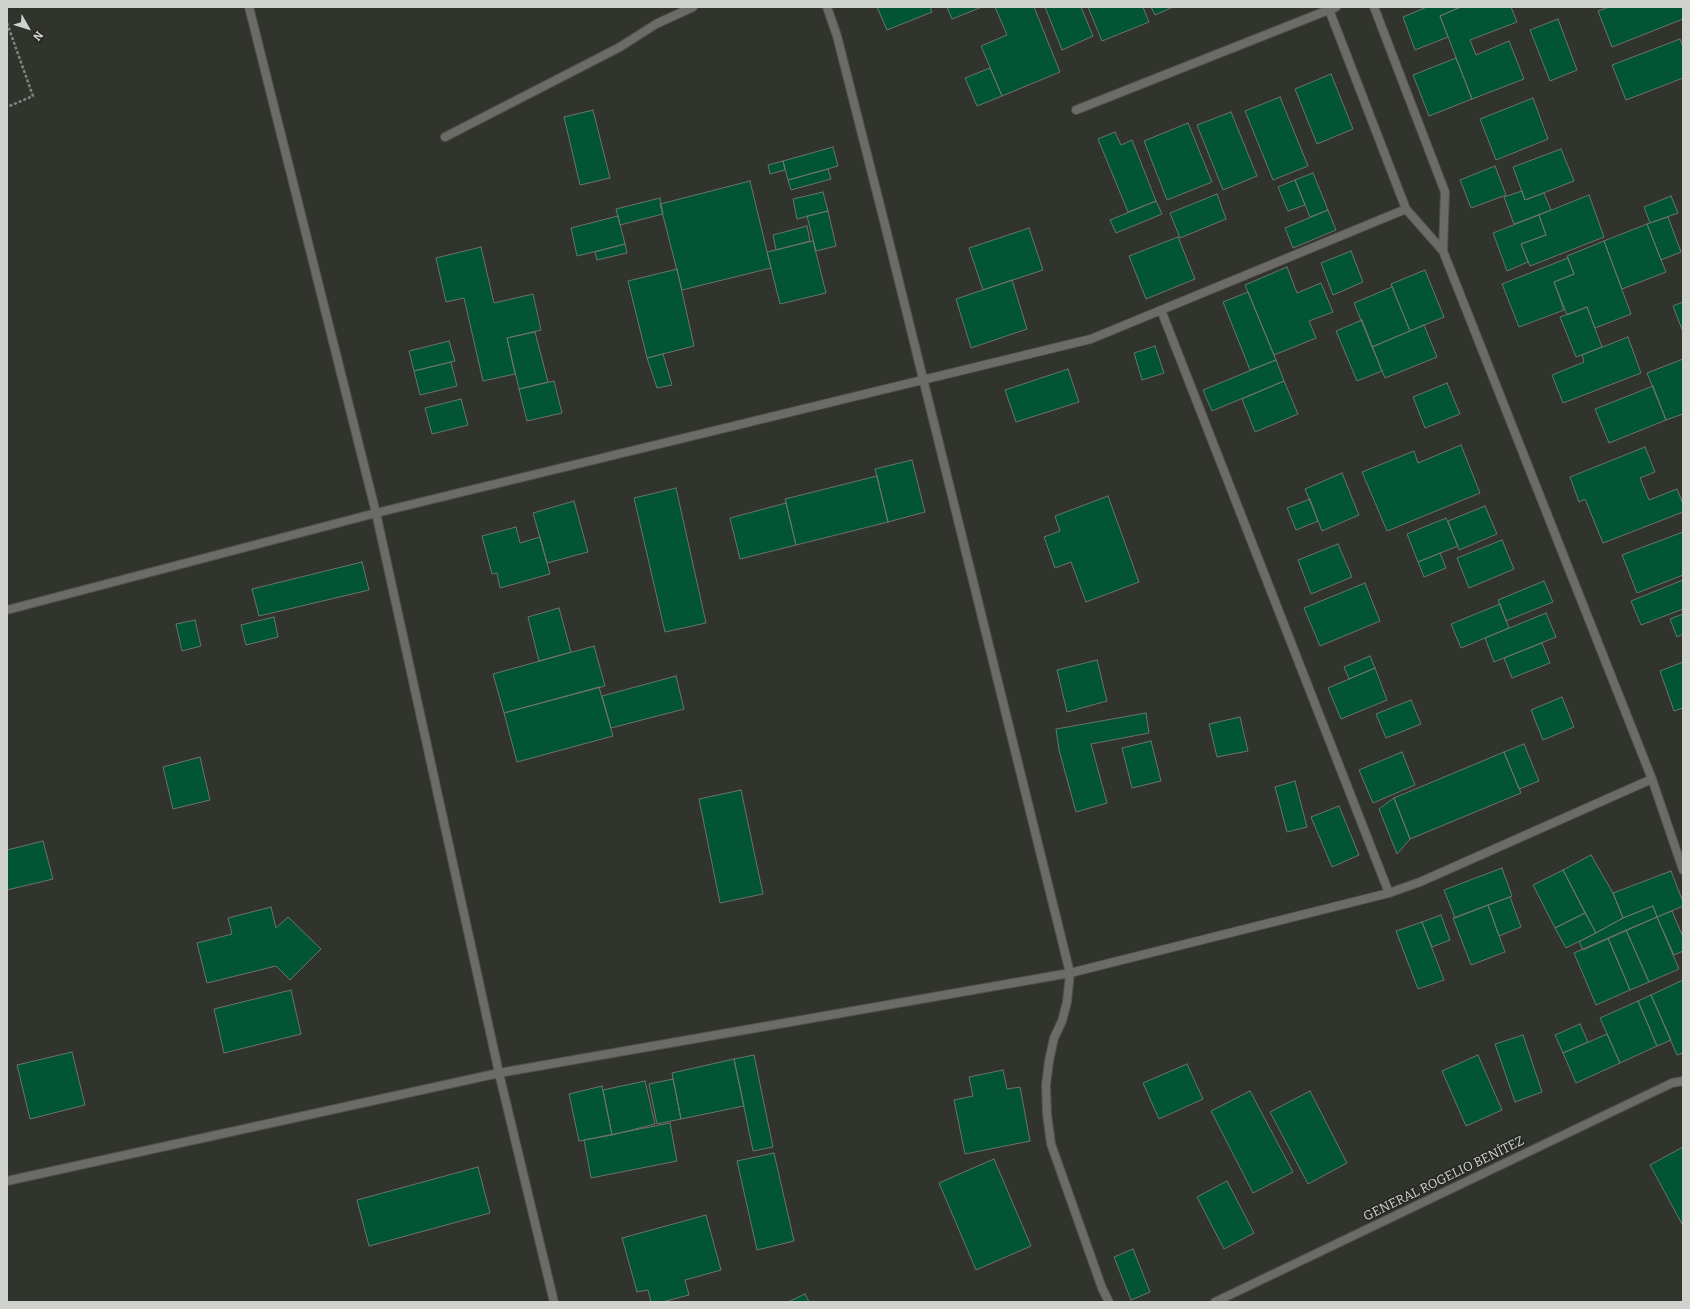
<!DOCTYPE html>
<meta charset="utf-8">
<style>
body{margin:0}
#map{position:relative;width:1690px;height:1309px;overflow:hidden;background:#31332d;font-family:Bitter,serif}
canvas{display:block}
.frame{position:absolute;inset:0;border:8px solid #d0d2ce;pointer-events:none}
.north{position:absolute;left:8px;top:8px;width:40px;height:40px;-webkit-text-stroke:3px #272924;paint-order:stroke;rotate:129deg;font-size:11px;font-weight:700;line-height:16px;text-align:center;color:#d0d2ce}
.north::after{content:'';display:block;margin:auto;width:14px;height:18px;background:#d0d2ce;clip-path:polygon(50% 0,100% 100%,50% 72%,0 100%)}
</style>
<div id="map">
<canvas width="1690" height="1309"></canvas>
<div class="frame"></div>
<div class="north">N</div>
</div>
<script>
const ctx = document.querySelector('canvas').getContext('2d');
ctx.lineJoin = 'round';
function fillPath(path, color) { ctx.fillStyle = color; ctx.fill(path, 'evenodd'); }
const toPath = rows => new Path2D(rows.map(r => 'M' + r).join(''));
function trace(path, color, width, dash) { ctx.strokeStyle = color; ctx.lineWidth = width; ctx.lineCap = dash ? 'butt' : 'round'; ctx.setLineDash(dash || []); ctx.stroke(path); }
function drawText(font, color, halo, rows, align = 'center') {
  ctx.font = font + ' Bitter,serif'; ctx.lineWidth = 3.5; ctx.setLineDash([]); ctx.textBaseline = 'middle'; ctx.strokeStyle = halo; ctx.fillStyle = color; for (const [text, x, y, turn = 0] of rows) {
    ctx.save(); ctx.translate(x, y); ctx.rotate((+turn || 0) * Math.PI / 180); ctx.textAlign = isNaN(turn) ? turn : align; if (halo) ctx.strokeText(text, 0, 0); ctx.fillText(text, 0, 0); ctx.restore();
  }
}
const building = toPath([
 [877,7,930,7,932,12,887,30,877,7],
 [947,7,982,7,952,19,947,7],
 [995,7,1034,7,1060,72,1002,96,981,46,1007,35,995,7],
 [1045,7,1081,7,1093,36,1062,50,1045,7],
 [1088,7,1143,7,1149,22,1102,41,1088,7],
 [1151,7,1173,7,1155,15,1151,7],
 [1427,7,1457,7,1458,8,1440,16,1448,37,1415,50,1403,17,1427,7],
 [1461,7,1511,7,1517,22,1470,40,1476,55,1509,41,1524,79,1472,99,1440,16,1461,7],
 [1609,7,1683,7,1683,19,1612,47,1598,11,1609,7],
 [1558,19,1577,70,1550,81,1530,30,1558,19],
 [1680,39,1683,47,1683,78,1626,100,1612,65,1680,39],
 [1456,58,1472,99,1429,116,1413,75,1456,58],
 [990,68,1002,96,977,106,965,78,990,68],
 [1331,74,1353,129,1317,144,1295,89,1331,74],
 [1280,97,1308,166,1273,180,1245,111,1280,97],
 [1533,98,1548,139,1496,160,1480,119,1533,98],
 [593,110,610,178,580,185,564,117,593,110],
 [1231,112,1257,176,1223,190,1197,125,1231,112],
 [1188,123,1212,182,1167,200,1144,141,1188,123],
 [1115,132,1121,145,1132,140,1156,201,1128,212,1098,139,1115,132],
 [833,147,838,166,788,180,783,161,833,147],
 [1561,149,1574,181,1525,200,1513,167,1561,149],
 [783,161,785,170,770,174,768,165,783,161],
 [1495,166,1506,195,1471,208,1460,180,1495,166],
 [828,169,831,179,791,190,788,180,828,169],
 [1313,173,1328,210,1310,217,1295,180,1313,173],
 [1295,180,1305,205,1288,211,1278,187,1295,180],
 [750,181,771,268,682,290,660,204,750,181],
 [1522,191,1525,200,1544,193,1551,210,1514,224,1504,197,1522,191],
 [823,192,828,211,797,219,793,199,823,192],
 [1217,194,1226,219,1180,238,1170,213,1217,194],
 [1589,195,1604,237,1530,266,1521,244,1546,235,1539,215,1589,195],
 [1671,196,1678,213,1650,223,1644,207,1671,196],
 [660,198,663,214,620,225,616,209,660,198],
 [1156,201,1162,214,1116,233,1110,220,1156,201],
 [1328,210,1336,230,1293,248,1285,228,1328,210],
 [828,211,836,246,816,251,807,216,828,211],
 [1539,215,1546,235,1521,244,1528,262,1507,271,1493,233,1539,215],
 [618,216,625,244,577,256,571,228,618,216],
 [1668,217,1681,252,1661,260,1647,224,1668,217],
 [1647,224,1666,272,1622,289,1604,241,1647,224],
 [807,226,810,241,776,250,773,235,807,226],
 [1029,228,1043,270,983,290,969,248,1029,228],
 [1178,237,1195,279,1146,299,1129,256,1178,237],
 [813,241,826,293,780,304,767,252,813,241],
 [1604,241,1631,314,1595,328,1587,307,1567,315,1554,282,1574,274,1567,256,1604,241],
 [625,244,627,253,597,260,595,252,625,244],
 [481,247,494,303,533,294,541,330,507,338,515,374,483,381,464,298,446,302,436,258,481,247],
 [1351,251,1363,282,1333,295,1321,263,1351,251],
 [1568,258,1574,274,1554,282,1564,310,1519,327,1502,284,1568,258],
 [1287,267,1297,293,1321,283,1333,312,1309,321,1316,338,1274,355,1245,285,1287,267],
 [677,269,694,346,647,358,628,281,677,269],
 [1425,270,1444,317,1410,331,1391,284,1425,270],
 [1012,280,1027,329,971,348,956,299,1012,280],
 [1392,287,1410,331,1372,347,1354,303,1392,287],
 [1248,292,1276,360,1250,370,1223,302,1248,292],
 [1683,302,1683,332,1673,306,1683,302],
 [1587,307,1602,347,1576,357,1560,317,1587,307],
 [1362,320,1382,371,1357,381,1336,331,1362,320],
 [1424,325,1437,357,1385,378,1372,347,1424,325],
 [535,332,548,382,519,389,507,338,535,332],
 [1628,337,1641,373,1563,403,1552,375,1584,362,1582,355,1628,337],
 [449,341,455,361,414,371,409,351,449,341],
 [1155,346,1164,373,1142,380,1134,353,1155,346],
 [663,354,672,385,657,388,647,358,663,354],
 [1683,359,1683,414,1666,420,1647,373,1683,359],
 [1276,360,1284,381,1212,411,1203,390,1276,360],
 [451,362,457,386,420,395,414,371,451,362],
 [1068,369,1079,402,1016,422,1005,390,1068,369],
 [554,381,562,413,527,421,519,389,554,381],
 [1284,381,1298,414,1255,432,1242,399,1284,381],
 [1447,383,1460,414,1425,428,1413,397,1447,383],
 [1653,386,1666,420,1609,443,1595,409,1653,386],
 [461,399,468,425,432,434,425,408,461,399],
 [1461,445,1480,493,1387,531,1362,472,1414,451,1418,463,1461,445],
 [1645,447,1655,472,1640,478,1649,500,1677,489,1683,504,1683,512,1603,543,1585,499,1579,502,1570,477,1645,447],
 [912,460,925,512,888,522,875,469,912,460],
 [1342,473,1359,515,1322,531,1305,489,1342,473],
 [877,476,888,522,796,545,785,499,877,476],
 [676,488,706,623,665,632,634,498,676,488],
 [1108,496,1139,582,1086,602,1071,562,1055,568,1044,537,1060,531,1055,516,1108,496],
 [1310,499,1318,521,1296,530,1287,508,1310,499],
 [574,501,588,552,547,563,533,513,574,501],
 [786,503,796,545,740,559,730,518,786,503],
 [1485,506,1497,534,1459,550,1448,521,1485,506],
 [1446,518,1458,546,1418,562,1407,534,1446,518],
 [516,527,520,543,540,537,550,574,500,588,497,573,492,574,482,536,516,527],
 [1683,532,1683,575,1637,593,1622,555,1683,532],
 [1502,540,1514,569,1469,588,1457,558,1502,540],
 [1338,544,1352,577,1311,594,1298,560,1338,544],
 [1440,553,1446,568,1424,577,1418,562,1440,553],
 [362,562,369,590,259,616,252,589,362,562],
 [1683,580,1683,609,1641,625,1631,601,1683,580],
 [1544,581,1553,602,1506,621,1498,600,1544,581],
 [1365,583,1380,621,1320,646,1304,608,1365,583],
 [1500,604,1509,628,1461,648,1451,624,1500,604],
 [559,608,571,652,539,661,528,617,559,608],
 [1546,613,1556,637,1494,662,1485,638,1546,613],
 [1683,614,1683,634,1677,637,1670,619,1683,614],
 [274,617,278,637,246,645,241,625,274,617],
 [195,620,201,646,182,651,176,624,195,620],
 [1542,643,1550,663,1512,678,1504,658,1542,643],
 [594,646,605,686,504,713,493,674,594,646],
 [1370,656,1375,668,1349,679,1344,667,1370,656],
 [1097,660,1107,701,1067,712,1057,670,1097,660],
 [1683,662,1683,708,1674,711,1660,671,1683,662],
 [1375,668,1387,700,1341,719,1328,688,1375,668],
 [676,676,684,709,611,728,602,696,676,676],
 [599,687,613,736,517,762,504,713,599,687],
 [1562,697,1574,727,1543,740,1531,710,1562,697],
 [1411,700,1421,724,1386,738,1376,714,1411,700],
 [1146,713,1149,733,1091,744,1107,803,1076,812,1059,750,1056,729,1146,713],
 [1240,717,1248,751,1217,757,1209,724,1240,717],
 [1151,741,1161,781,1132,788,1122,748,1151,741],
 [1524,744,1539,781,1519,789,1504,752,1524,744],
 [1402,752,1415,785,1373,803,1359,770,1402,752],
 [1504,752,1521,793,1410,839,1394,798,1504,752],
 [200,757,210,800,173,809,163,767,200,757],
 [1295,781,1307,827,1287,832,1275,787,1295,781],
 [741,790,763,894,720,903,699,799,741,790],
 [1394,798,1410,839,1397,854,1379,809,1394,798],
 [1339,806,1359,855,1332,867,1311,817,1339,806],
 [43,841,53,879,7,890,7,850,43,841],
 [1591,855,1613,893,1623,918,1596,933,1563,870,1591,855],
 [1502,868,1512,896,1455,918,1444,890,1502,868],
 [1563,870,1585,913,1555,928,1533,885,1563,870],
 [1671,871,1683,902,1683,906,1657,917,1653,906,1623,918,1613,893,1671,871],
 [1510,897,1521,927,1499,936,1488,905,1510,897],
 [1488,905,1505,952,1471,965,1453,918,1488,905],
 [1653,906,1657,917,1583,950,1579,942,1623,918,1653,906],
 [271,907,276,928,288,917,321,949,290,980,276,966,207,983,197,943,232,934,228,918,271,907],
 [1672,911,1683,937,1683,951,1674,955,1657,917,1672,911],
 [1585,913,1596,933,1566,948,1555,928,1585,913],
 [1441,915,1450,940,1432,947,1422,922,1441,915],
 [1657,917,1679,969,1649,982,1626,930,1657,917],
 [1422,922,1444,980,1418,989,1396,931,1422,922],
 [1626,930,1649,982,1630,990,1608,938,1626,930],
 [1608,938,1630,990,1596,1005,1574,953,1608,938],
 [1683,980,1683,1053,1677,1055,1651,995,1683,980],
 [291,990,301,1034,224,1053,214,1009,291,990],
 [1651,995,1671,1040,1657,1046,1638,1001,1651,995],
 [1638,1001,1657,1046,1620,1063,1600,1018,1638,1001],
 [1580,1024,1588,1042,1563,1053,1555,1035,1580,1024],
 [1607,1034,1620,1063,1576,1083,1563,1053,1607,1034],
 [1523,1035,1542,1092,1515,1102,1495,1044,1523,1035],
 [72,1052,85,1105,30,1119,17,1065,72,1052],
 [754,1055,773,1147,753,1151,734,1059,754,1055],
 [1478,1055,1502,1110,1466,1126,1442,1071,1478,1055],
 [734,1059,744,1106,681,1119,672,1073,734,1059],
 [1187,1064,1203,1099,1159,1119,1143,1083,1187,1064],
 [1003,1070,1007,1089,1020,1087,1030,1141,965,1154,954,1100,973,1096,969,1077,1003,1070],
 [673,1079,681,1119,657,1124,649,1084,673,1079],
 [645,1081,655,1124,612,1135,603,1090,645,1081],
 [602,1086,612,1135,579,1141,569,1094,602,1086],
 [1250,1091,1293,1172,1253,1193,1211,1111,1250,1091],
 [1310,1091,1347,1163,1308,1184,1270,1112,1310,1091],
 [670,1123,677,1161,591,1178,584,1140,670,1123],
 [1683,1147,1683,1223,1682,1224,1650,1165,1683,1147],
 [774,1153,794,1241,757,1250,737,1161,774,1153],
 [994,1159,1031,1246,976,1270,939,1183,994,1159],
 [478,1167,490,1213,369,1246,357,1200,478,1167],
 [1227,1181,1254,1233,1224,1249,1197,1197,1227,1181],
 [706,1215,721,1270,685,1280,689,1295,662,1302,651,1302,648,1290,637,1292,622,1238,706,1215],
 [1133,1249,1150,1292,1131,1300,1114,1257,1133,1249],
 [805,1294,809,1302,788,1302,805,1294]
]);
fillPath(building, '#025534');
trace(building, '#6c736f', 1);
const service = toPath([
 [445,137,620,47,656,24,693,7]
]);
const minor = toPath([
 [249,7,376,513,499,1073,554,1302],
 [827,7,837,36,883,217,1070,973,1067,1002,1062,1021,1054,1038,1049,1061,1046,1085,1047,1114,1051,1144,1102,1288,1109,1302],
 [1328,7,1406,209,1443,251,1652,779,1683,870],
 [1374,7,1445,192,1443,251],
 [1076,110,1336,7],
 [1161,310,1389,893],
 [7,610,376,513,1091,339,1406,209],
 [7,1181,499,1073,1070,973,1389,893,1420,882,1652,779],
 [1215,1302,1672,1083,1683,1081]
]);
trace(service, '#4e504a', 10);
trace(minor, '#4e504a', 10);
trace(toPath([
 [7,23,33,96,7,107]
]), '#838580', 2.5, [3, 2]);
trace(service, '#6c6b68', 8);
trace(minor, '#6c6b68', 8);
drawText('13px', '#d0d2ce', '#272924', [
 ["GENERAL ROGELIO BENÍTEZ",1444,1179,-26]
]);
</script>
